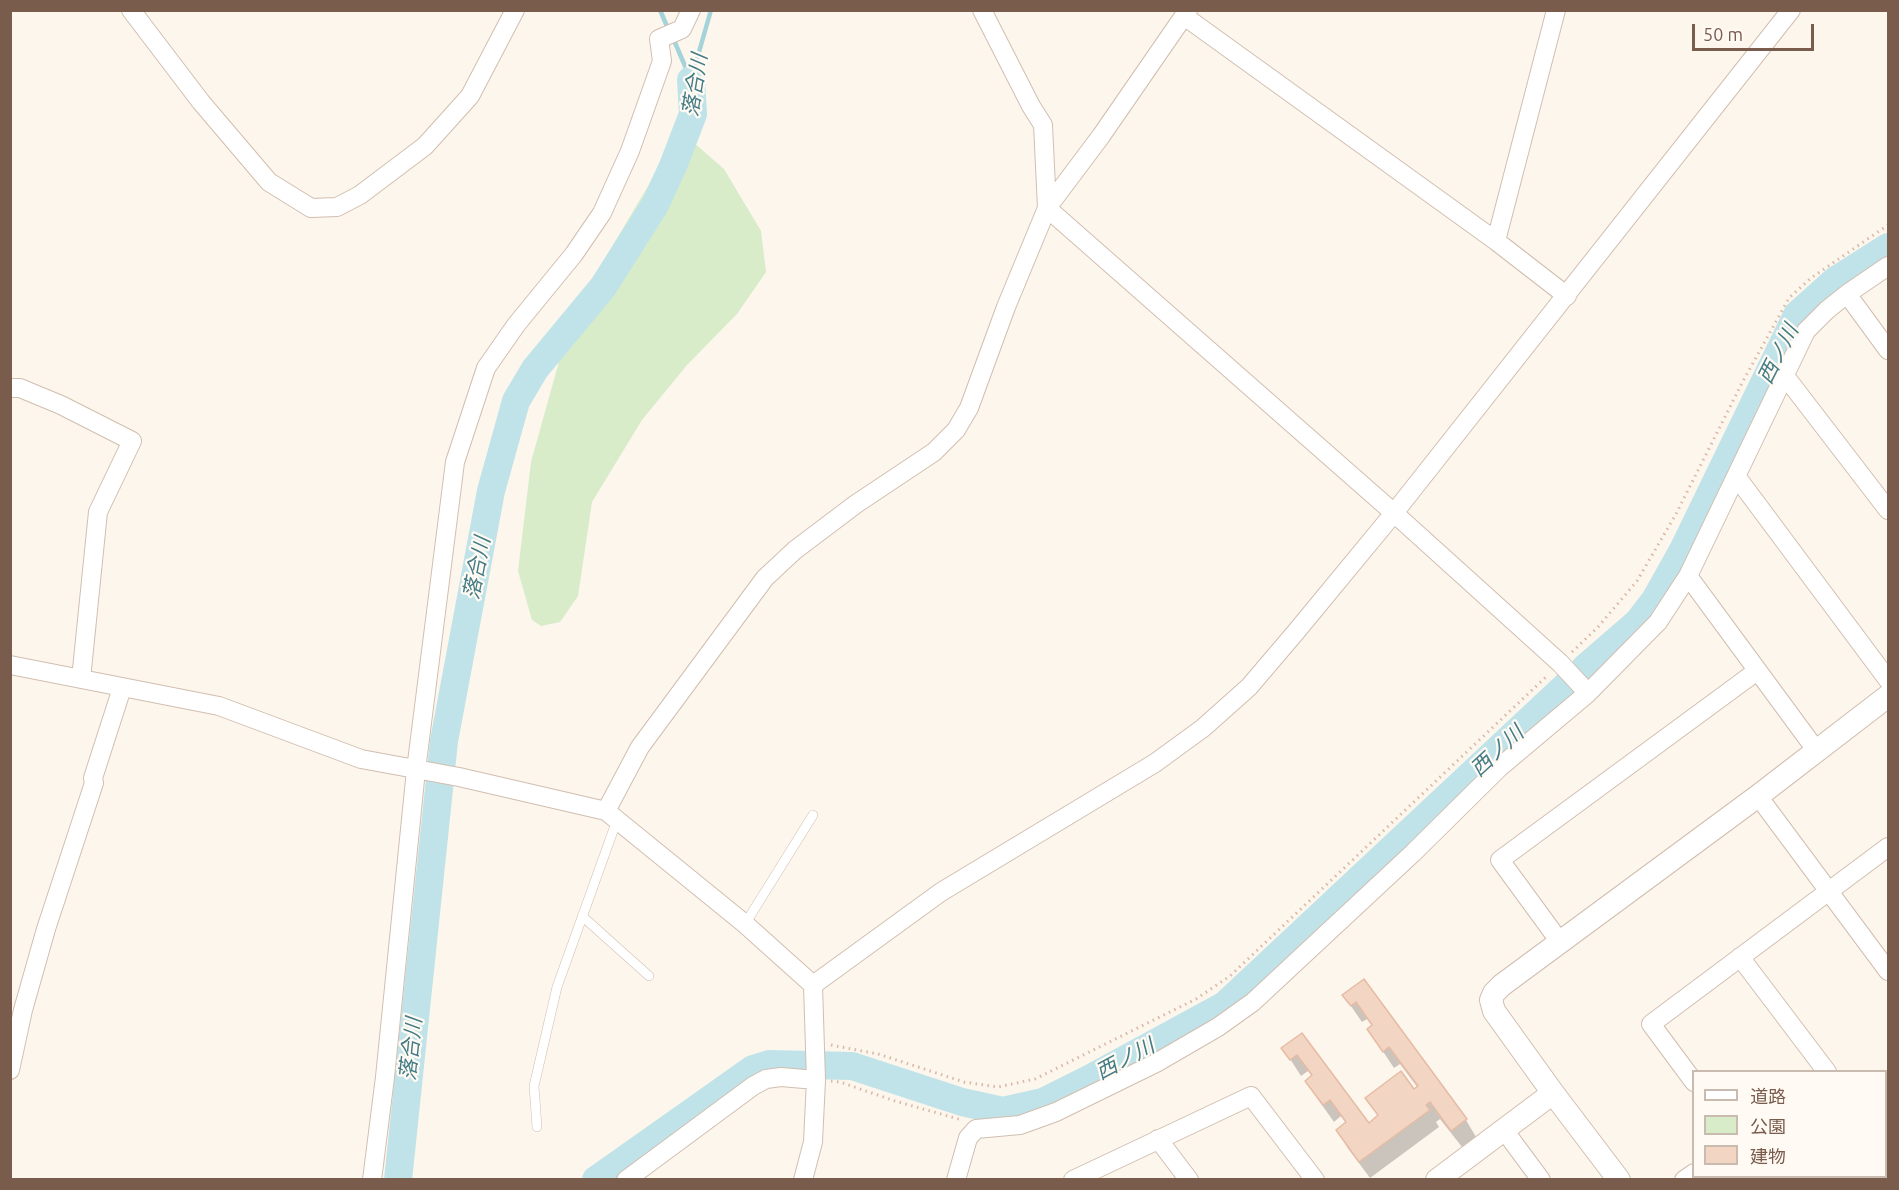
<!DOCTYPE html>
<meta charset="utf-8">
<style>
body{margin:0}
#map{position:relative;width:1899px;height:1190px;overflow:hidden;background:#fdf6ec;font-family:Ubuntu,"Noto Sans JP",sans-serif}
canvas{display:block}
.frame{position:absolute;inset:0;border:12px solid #7a5c4d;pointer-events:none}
.legend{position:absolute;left:1692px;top:1070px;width:195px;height:108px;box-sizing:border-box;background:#fffaf3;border:2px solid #cabbb1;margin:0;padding:8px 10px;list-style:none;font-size:18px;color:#7a5c4d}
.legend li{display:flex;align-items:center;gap:12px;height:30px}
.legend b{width:30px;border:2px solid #cabbb1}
.scale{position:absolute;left:1692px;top:24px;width:122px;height:27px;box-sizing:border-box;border:3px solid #7a5c4d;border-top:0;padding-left:8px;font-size:18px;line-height:21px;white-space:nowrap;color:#7a5c4d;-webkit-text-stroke:4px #fffaf3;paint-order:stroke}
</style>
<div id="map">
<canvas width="1899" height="1190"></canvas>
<div class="frame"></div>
<ul class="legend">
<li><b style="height:8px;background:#fff"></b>道路</li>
<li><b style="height:16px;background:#d8ecc9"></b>公園</li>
<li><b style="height:16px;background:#f3d5c3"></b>建物</li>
</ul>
<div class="scale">50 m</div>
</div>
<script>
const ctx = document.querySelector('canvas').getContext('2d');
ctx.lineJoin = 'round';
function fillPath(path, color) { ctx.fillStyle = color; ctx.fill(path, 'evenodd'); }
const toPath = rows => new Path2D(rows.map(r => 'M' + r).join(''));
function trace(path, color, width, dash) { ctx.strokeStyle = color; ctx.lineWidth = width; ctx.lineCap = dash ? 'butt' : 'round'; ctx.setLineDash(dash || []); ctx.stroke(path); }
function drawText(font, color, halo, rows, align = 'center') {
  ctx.font = font + ' Ubuntu,"Noto Sans JP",sans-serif'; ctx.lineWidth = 4.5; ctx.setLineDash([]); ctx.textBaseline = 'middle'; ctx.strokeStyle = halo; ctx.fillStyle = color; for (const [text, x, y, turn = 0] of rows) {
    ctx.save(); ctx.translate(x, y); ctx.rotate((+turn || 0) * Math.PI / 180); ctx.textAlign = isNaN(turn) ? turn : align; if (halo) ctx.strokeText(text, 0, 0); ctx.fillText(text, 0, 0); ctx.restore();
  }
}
fillPath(toPath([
 [693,142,724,169,761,231,766,272,737,314,687,365,642,420,592,502,578,596,560,622,541,626,532,620,518,571,531,462,565,340,607,255,657,171]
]), '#d8ecc9');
fillPath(toPath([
 [1364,981,1466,1120,1476,1137,1462,1147,1440,1119,1436,1122,1439,1127,1370,1178,1347,1147,1338,1130,1347,1123,1341,1116,1334,1122,1317,1098,1307,1081,1313,1077,1308,1071,1301,1076,1283,1048,1302,1035,1368,1125,1379,1117,1367,1098,1414,1091,1418,1088,1400,1064,1394,1068,1368,1029,1373,1026,1367,1019,1362,1022,1344,996]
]), '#0003');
trace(toPath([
 [660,10,669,31],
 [673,38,691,80],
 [691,80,711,10]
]), '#a5d3da', 4.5);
trace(toPath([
 [1585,668,1638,622,1655,600,1683,550,1797,315,1836,280,1888,247],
 [398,1180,444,741,491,491,516,401,535,369,603,287,655,205,673,166,693,114,691,80],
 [596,1180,753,1069,769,1064,852,1066,962,1102,1003,1111,1043,1102,1089,1079,1225,1005,1568,684]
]), '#bfe3e8', 28);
const building = toPath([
 [1364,979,1467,1119,1451,1131,1430,1102,1426,1105,1430,1110,1359,1162,1336,1130,1346,1122,1330,1100,1323,1105,1305,1081,1312,1075,1297,1055,1290,1060,1281,1048,1302,1033,1369,1123,1378,1115,1365,1098,1401,1071,1414,1089,1418,1086,1389,1047,1383,1052,1367,1029,1372,1025,1356,1002,1351,1006,1342,995,1364,979]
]);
fillPath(building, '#f3d5c3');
trace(building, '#e6bba3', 1.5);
const service = toPath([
 [582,916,649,976],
 [745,924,813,815],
 [537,1127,534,1086,557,987,617,820]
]);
const minor = toPath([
 [131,10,201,102,269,182,311,208,337,207,360,195,425,146,470,96,515,10],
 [982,10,1031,106,1043,125,1047,208,1394,513,1560,663,1588,693],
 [1184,16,1496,241,1567,296],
 [1496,241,1556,10],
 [1847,294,1888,350],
 [1785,376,1888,510],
 [10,388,20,388,61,405,132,441,98,512,81,679],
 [1736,476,1888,680],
 [1688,576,1816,750],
 [10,665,219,706,361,759,459,777,606,811,745,924,813,985,816,1080,813,1142,803,1180],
 [1758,796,1888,971],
 [606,811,640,747,765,578,795,550,856,504,934,452,956,430,969,408,1006,307,1047,208,1101,136,1188,10],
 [1560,942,1500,860,1757,671],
 [1740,957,1827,1072],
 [813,985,941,892,1155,763,1203,728,1249,687,1295,633,1394,513,1791,10],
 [10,1070,23,1010,46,929,94,783,93,778,122,688],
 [1694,1082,1651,1024,1888,847],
 [1504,1130,1541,1180],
 [1158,1139,1189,1180],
 [1886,1150,1888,1154],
 [1764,1176,1767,1180],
 [372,1180,385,1077,416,770,455,462,486,368,516,325,574,254,602,213,630,151,662,61,659,39,682,29,691,10],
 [626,1180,753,1086,766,1079,781,1077,816,1080],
 [956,1180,968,1138,976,1129,1020,1125,1056,1112,1156,1063,1218,1027,1253,1002,1413,853,1500,767,1588,693,1658,622,1688,576,1806,331,1827,310,1847,294,1888,266],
 [1073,1180,1251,1096,1315,1180],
 [1684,1180,1694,1173]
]);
const tertiary = toPath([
 [1437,1180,1553,1093],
 [1619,1180,1553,1093,1494,1011,1491,1000,1494,993,1502,985,1758,796,1888,696]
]);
trace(service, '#d1beb0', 10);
trace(minor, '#d1beb0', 20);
trace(tertiary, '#d1beb0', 24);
trace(toPath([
 [1572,652,1598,627,1637,581,1676,514,1743,381,1789,298,1811,278,1888,225],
 [831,1045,878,1054,964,1082,998,1087,1035,1079,1196,999,1230,976,1548,675],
 [831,1081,840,1082,895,1101,962,1120]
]), '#d9b8a5', 3, [1.5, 4.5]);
trace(service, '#fff', 9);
trace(minor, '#fff', 18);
trace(tertiary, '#fff', 22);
drawText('italic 21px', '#437c86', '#fffaf3', [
 ["落合川",695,85,-81],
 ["西ノ川",1778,354,-63],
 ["落合川",477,568,-79],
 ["西ノ川",1497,751,-43],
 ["落合川",411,1049,-84],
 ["西ノ川",1125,1059,-28]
]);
</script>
